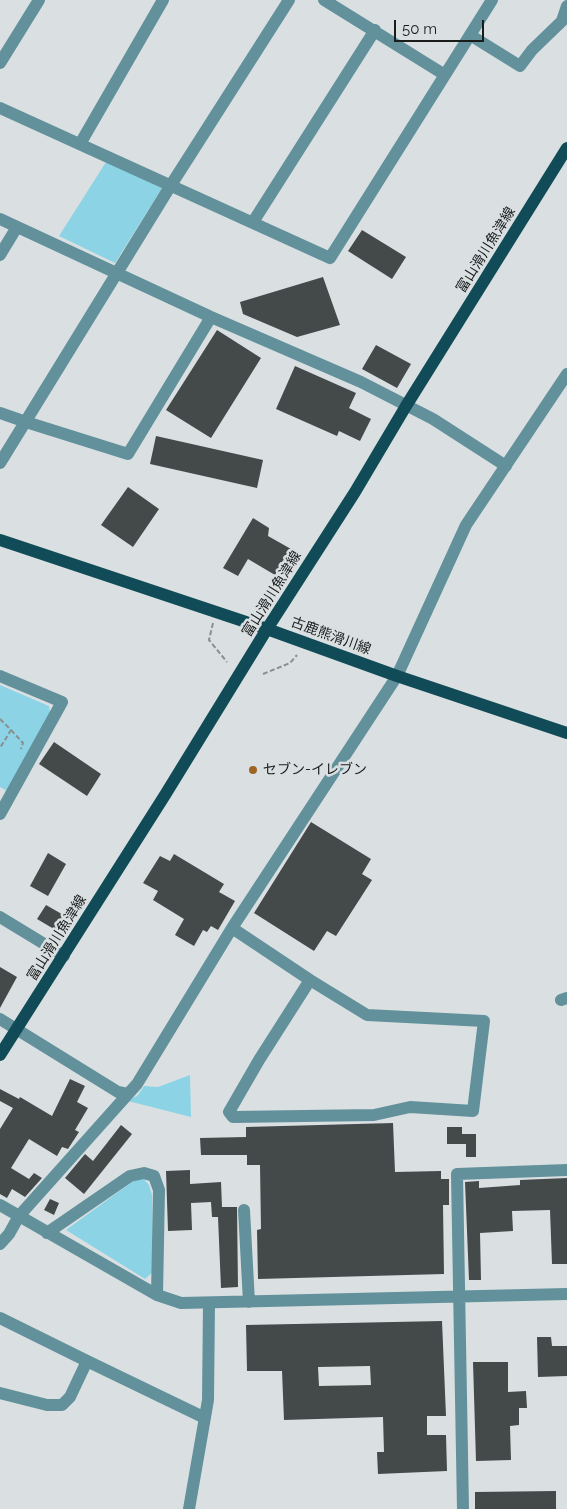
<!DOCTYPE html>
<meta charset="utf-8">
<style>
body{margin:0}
#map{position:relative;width:567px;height:1509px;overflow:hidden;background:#dae0e2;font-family:Raleway,sans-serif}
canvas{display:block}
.scale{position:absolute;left:394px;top:20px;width:90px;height:22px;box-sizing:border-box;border:2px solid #1a1c1c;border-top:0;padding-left:6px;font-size:15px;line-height:18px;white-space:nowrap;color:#1a1c1c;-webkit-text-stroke:4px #dae0e2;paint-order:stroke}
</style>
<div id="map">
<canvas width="567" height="1509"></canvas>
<div class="scale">50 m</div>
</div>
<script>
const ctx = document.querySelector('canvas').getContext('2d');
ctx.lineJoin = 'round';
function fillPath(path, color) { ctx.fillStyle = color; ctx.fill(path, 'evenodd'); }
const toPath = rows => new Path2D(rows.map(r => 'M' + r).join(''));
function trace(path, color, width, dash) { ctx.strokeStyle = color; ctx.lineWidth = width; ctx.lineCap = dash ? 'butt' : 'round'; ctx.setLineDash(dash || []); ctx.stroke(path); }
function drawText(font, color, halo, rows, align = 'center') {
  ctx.font = font + ' Raleway,"Noto Sans JP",sans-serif'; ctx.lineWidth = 5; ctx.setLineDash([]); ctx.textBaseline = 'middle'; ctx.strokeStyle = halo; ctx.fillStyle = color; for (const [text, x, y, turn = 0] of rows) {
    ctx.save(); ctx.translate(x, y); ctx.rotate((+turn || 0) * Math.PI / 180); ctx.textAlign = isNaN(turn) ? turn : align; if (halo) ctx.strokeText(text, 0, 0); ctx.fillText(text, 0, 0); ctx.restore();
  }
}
fillPath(toPath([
 [106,162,162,188,115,263,59,236],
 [0,685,49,706,50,713,7,791,0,787],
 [190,1075,191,1117,128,1101,138,1095,144,1086,158,1087],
 [136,1179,144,1179,149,1185,152,1195,153,1272,145,1279,66,1230]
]), '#8cd4e5');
fillPath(toPath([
 [362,230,406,257,392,279,348,251],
 [323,277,340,325,297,337,243,314,240,302],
 [217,330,261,358,211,438,166,410],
 [376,345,411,364,397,388,362,369],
 [295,366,356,393,349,408,371,419,360,441,339,431,337,436,276,409],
 [156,436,263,460,257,488,150,464],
 [128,487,159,509,133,547,101,525],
 [253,518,269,528,268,536,291,549,275,575,248,559,238,576,223,568],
 [54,742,101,774,87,796,39,764],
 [311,822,371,859,362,874,372,880,336,936,327,931,314,951,254,913],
 [48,853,66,864,48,896,30,886],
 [174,854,224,884,219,892,235,901,218,930,211,926,207,932,203,930,194,946,175,935,184,919,153,900,158,891,143,883,160,856,170,861],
 [46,905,67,917,59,932,37,919],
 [0,967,17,977,0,1008],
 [70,1079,85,1086,77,1102,88,1108,75,1130,79,1132,68,1149,62,1147,57,1156,29,1139,11,1168,29,1179,34,1173,42,1178,25,1197,12,1189,7,1198,0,1194,0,1129,13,1108,0,1101,0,1089,19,1099,20,1097,52,1116],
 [393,1123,395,1172,441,1171,441,1179,449,1179,449,1205,443,1205,444,1274,258,1279,257,1230,261,1229,260,1165,247,1165,247,1155,201,1155,200,1138,246,1137,246,1127],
 [121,1125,132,1134,84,1194,65,1178,85,1154,93,1161],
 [447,1127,462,1127,462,1134,476,1134,476,1157,466,1157,466,1144,447,1144],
 [190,1170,190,1184,221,1182,222,1207,237,1207,238,1287,221,1288,218,1217,212,1217,211,1202,191,1203,192,1230,168,1231,166,1171],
 [567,1178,567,1264,552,1264,550,1210,512,1211,513,1231,480,1233,481,1280,469,1280,465,1182,479,1181,479,1188,520,1185,520,1180],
 [50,1199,59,1203,54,1215,44,1210],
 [442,1321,446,1416,427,1416,427,1435,446,1435,447,1471,378,1474,377,1452,384,1452,383,1417,284,1420,282,1371,247,1371,246,1325],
 [370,1366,371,1385,319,1386,318,1367],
 [537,1337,551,1337,552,1346,567,1346,567,1376,538,1377],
 [473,1362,508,1362,508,1392,526,1391,527,1408,519,1408,519,1425,510,1426,511,1460,476,1461],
 [556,1491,556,1509,475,1509,475,1492]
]), '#44494a');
trace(toPath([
 [213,623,209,640,227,662],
 [263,674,290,663,297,655],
 [0,719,11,730,0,748],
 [11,730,23,743,21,749]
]), '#8a8f90', 2, [5, 2.5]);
trace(toPath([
 [324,0,445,75],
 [470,35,520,66,532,50,562,21,567,6],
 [0,63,39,0],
 [0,108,330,258,492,0],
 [80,144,163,0],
 [0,219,211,317,361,382,433,419,506,466],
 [253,222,375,30],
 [0,255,17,227],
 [0,413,26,422,128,454,211,317],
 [0,463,171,185,289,0],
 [0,676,62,702,0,814],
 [0,917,64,956],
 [232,928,310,980,367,1015,484,1021,473,1111,410,1107,374,1115,233,1117,229,1112,259,1060,310,980],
 [561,1000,567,998],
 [0,1019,118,1092,128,1094,137,1084,232,928,397,676,466,525,567,374],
 [0,1205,157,1295,181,1303,567,1294],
 [244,1210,249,1302],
 [47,1233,130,1176,144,1173,154,1176,159,1190,157,1295],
 [0,1244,9,1234,19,1216,128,1094],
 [0,1318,87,1361],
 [0,1393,47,1405,62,1405,70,1397,87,1361,205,1418],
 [189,1509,208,1400,209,1303],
 [463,1509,457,1174,567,1170]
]), '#62919c', 12);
trace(toPath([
 [0,540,267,629,397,676,567,733],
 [0,1055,165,795,267,629,355,492,406,406,567,148]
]), '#104b57', 12);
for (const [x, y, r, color] of [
 [253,770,5,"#9e6423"]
]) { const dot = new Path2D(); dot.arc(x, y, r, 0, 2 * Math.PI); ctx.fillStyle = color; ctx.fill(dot); trace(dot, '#dae0e2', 2); }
drawText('14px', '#1a1c1c', '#dae0e2', [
 ["富山滑川魚津線",486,250,-58],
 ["富山滑川魚津線",272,594,-58],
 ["古鹿熊滑川線",331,636,20],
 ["富山滑川魚津線",57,938,-58]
]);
drawText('14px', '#1a1c1c', '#dae0e2', [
 ["セブン-イレブン",263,770]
], 'left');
</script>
